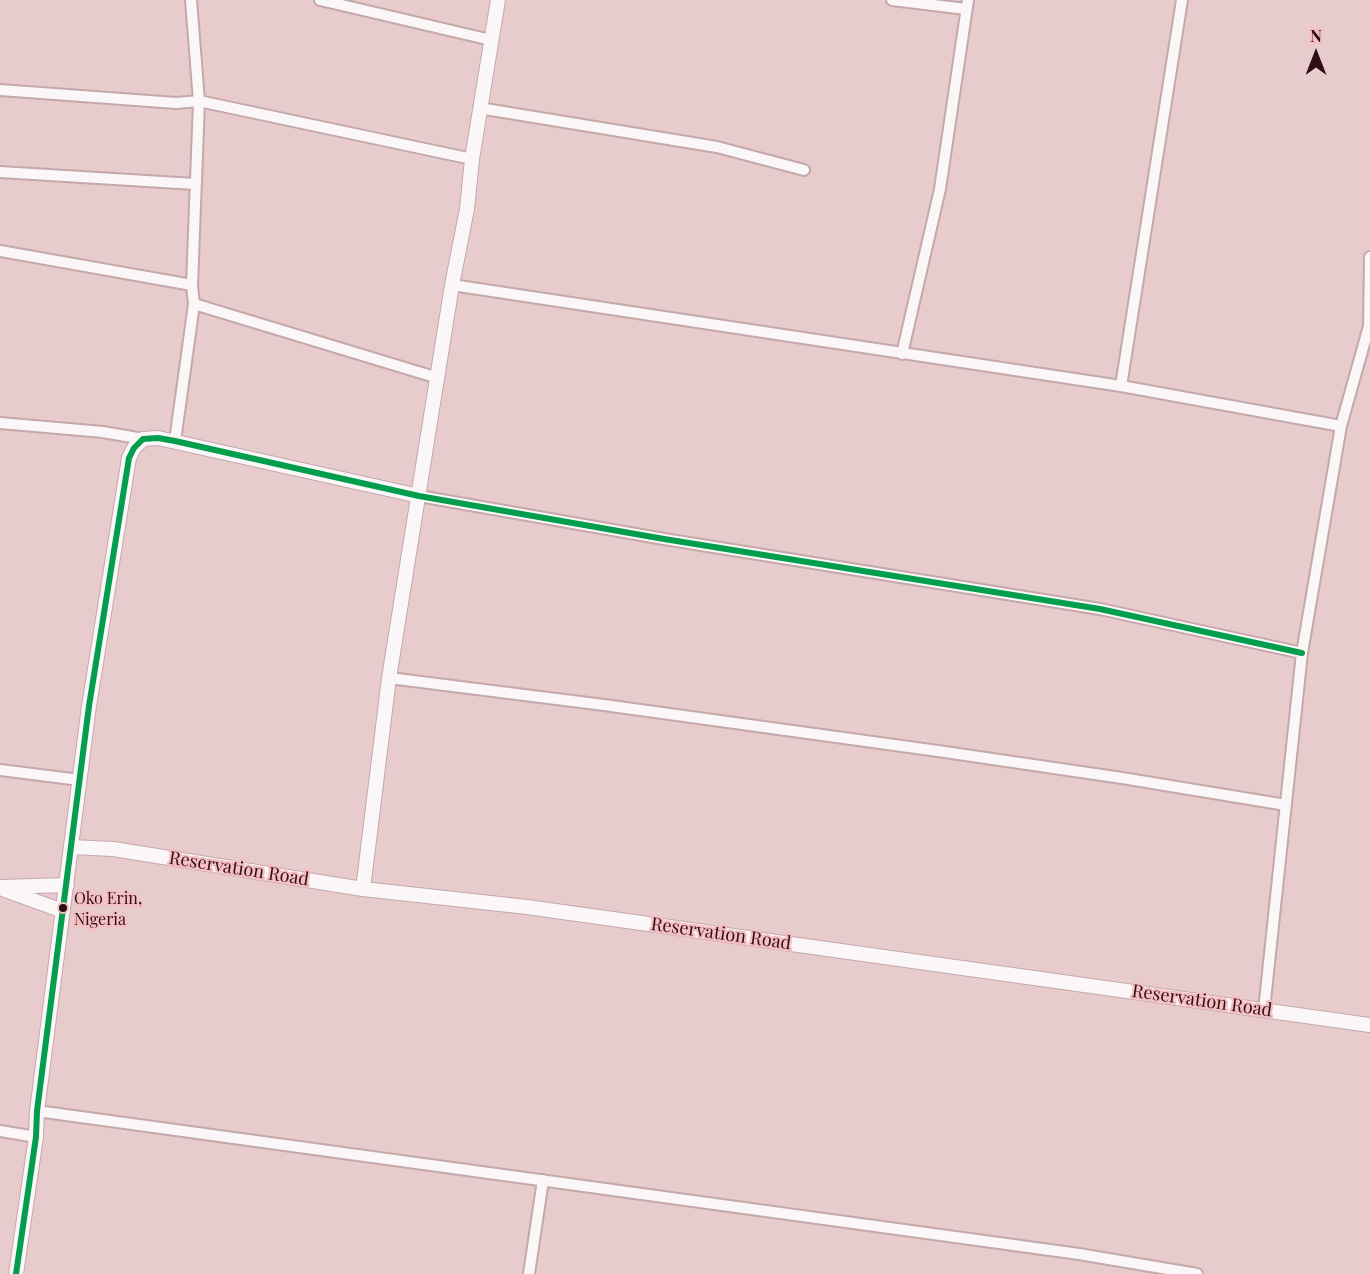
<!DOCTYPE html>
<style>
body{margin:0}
#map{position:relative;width:1370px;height:1274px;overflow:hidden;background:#e7cbcd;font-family:"Playfair Display",serif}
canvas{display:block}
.north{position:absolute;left:1286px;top:24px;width:60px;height:60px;-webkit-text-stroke:4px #f4bec3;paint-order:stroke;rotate:0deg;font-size:16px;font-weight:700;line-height:24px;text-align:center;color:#2f0f15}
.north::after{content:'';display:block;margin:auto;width:21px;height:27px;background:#2f0f15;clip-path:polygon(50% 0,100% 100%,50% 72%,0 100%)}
</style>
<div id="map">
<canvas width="1370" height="1274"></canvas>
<div class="north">N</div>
</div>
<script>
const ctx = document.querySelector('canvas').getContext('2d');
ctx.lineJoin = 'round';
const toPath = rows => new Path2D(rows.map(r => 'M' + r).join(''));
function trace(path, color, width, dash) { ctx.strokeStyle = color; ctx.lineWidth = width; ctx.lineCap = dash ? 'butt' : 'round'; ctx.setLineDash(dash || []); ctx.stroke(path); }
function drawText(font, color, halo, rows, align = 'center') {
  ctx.font = font + ' "Playfair Display",serif'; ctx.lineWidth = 4.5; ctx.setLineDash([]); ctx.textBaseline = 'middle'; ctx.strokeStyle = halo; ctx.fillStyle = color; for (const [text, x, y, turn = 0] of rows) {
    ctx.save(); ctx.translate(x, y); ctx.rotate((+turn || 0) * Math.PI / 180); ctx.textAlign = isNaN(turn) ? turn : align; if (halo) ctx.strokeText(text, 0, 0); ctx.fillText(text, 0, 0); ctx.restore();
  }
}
const minor = toPath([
 [320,0,491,40],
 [892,0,966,9],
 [0,90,176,103,199,101,472,159],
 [479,108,717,147,804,170],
 [0,172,195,184],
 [0,251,192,285],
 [452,285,1121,386,1341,426],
 [194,304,438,378],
 [902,354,940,189,968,0],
 [1121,386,1182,0],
 [0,423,103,432,143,439],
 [175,441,194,304,192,285,199,101,191,0],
 [419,496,664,539,1100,609,1302,653],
 [389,678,604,705,938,751,1122,778,1286,805],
 [0,770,80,780],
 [1264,1010,1302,653,1341,426,1369,326,1370,257],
 [37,1111,1079,1254,1197,1274],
 [0,1131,36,1137],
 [529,1274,543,1180]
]);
const tertiary = toPath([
 [71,847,113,849,363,889,527,907,1370,1025],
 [0,887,67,885],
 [363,889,389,678,452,285,467,209,472,159,498,0],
 [5,890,63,911],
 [16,1274,36,1137,37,1111,89,706,129,458,134,448,143,439,158,438,419,496]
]);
trace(minor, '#c4a8aa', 14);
trace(tertiary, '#c4a8aa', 16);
trace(minor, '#fbf7f8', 10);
trace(tertiary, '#fbf7f8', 14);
trace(toPath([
 [16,1274,36,1137,37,1111,89,706,129,458,134,448,143,439,158,438,175,441,419,496,664,539,1100,609,1302,653]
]), '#029e4e', 6);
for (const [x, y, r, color] of [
 [63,908,5,"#2f0f15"]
]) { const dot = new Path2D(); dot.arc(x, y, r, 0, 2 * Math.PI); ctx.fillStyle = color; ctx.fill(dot); trace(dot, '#f4bec3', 2); }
drawText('16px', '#2f0f15', '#f4bec3', [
 ["Oko Erin,",74,899],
 ["Nigeria",74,920]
], 'left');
drawText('18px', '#2f0f15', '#f4bec3', [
 ["Reservation Road",239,869,9],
 ["Reservation Road",721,934,8],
 ["Reservation Road",1202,1001,8]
]);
</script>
